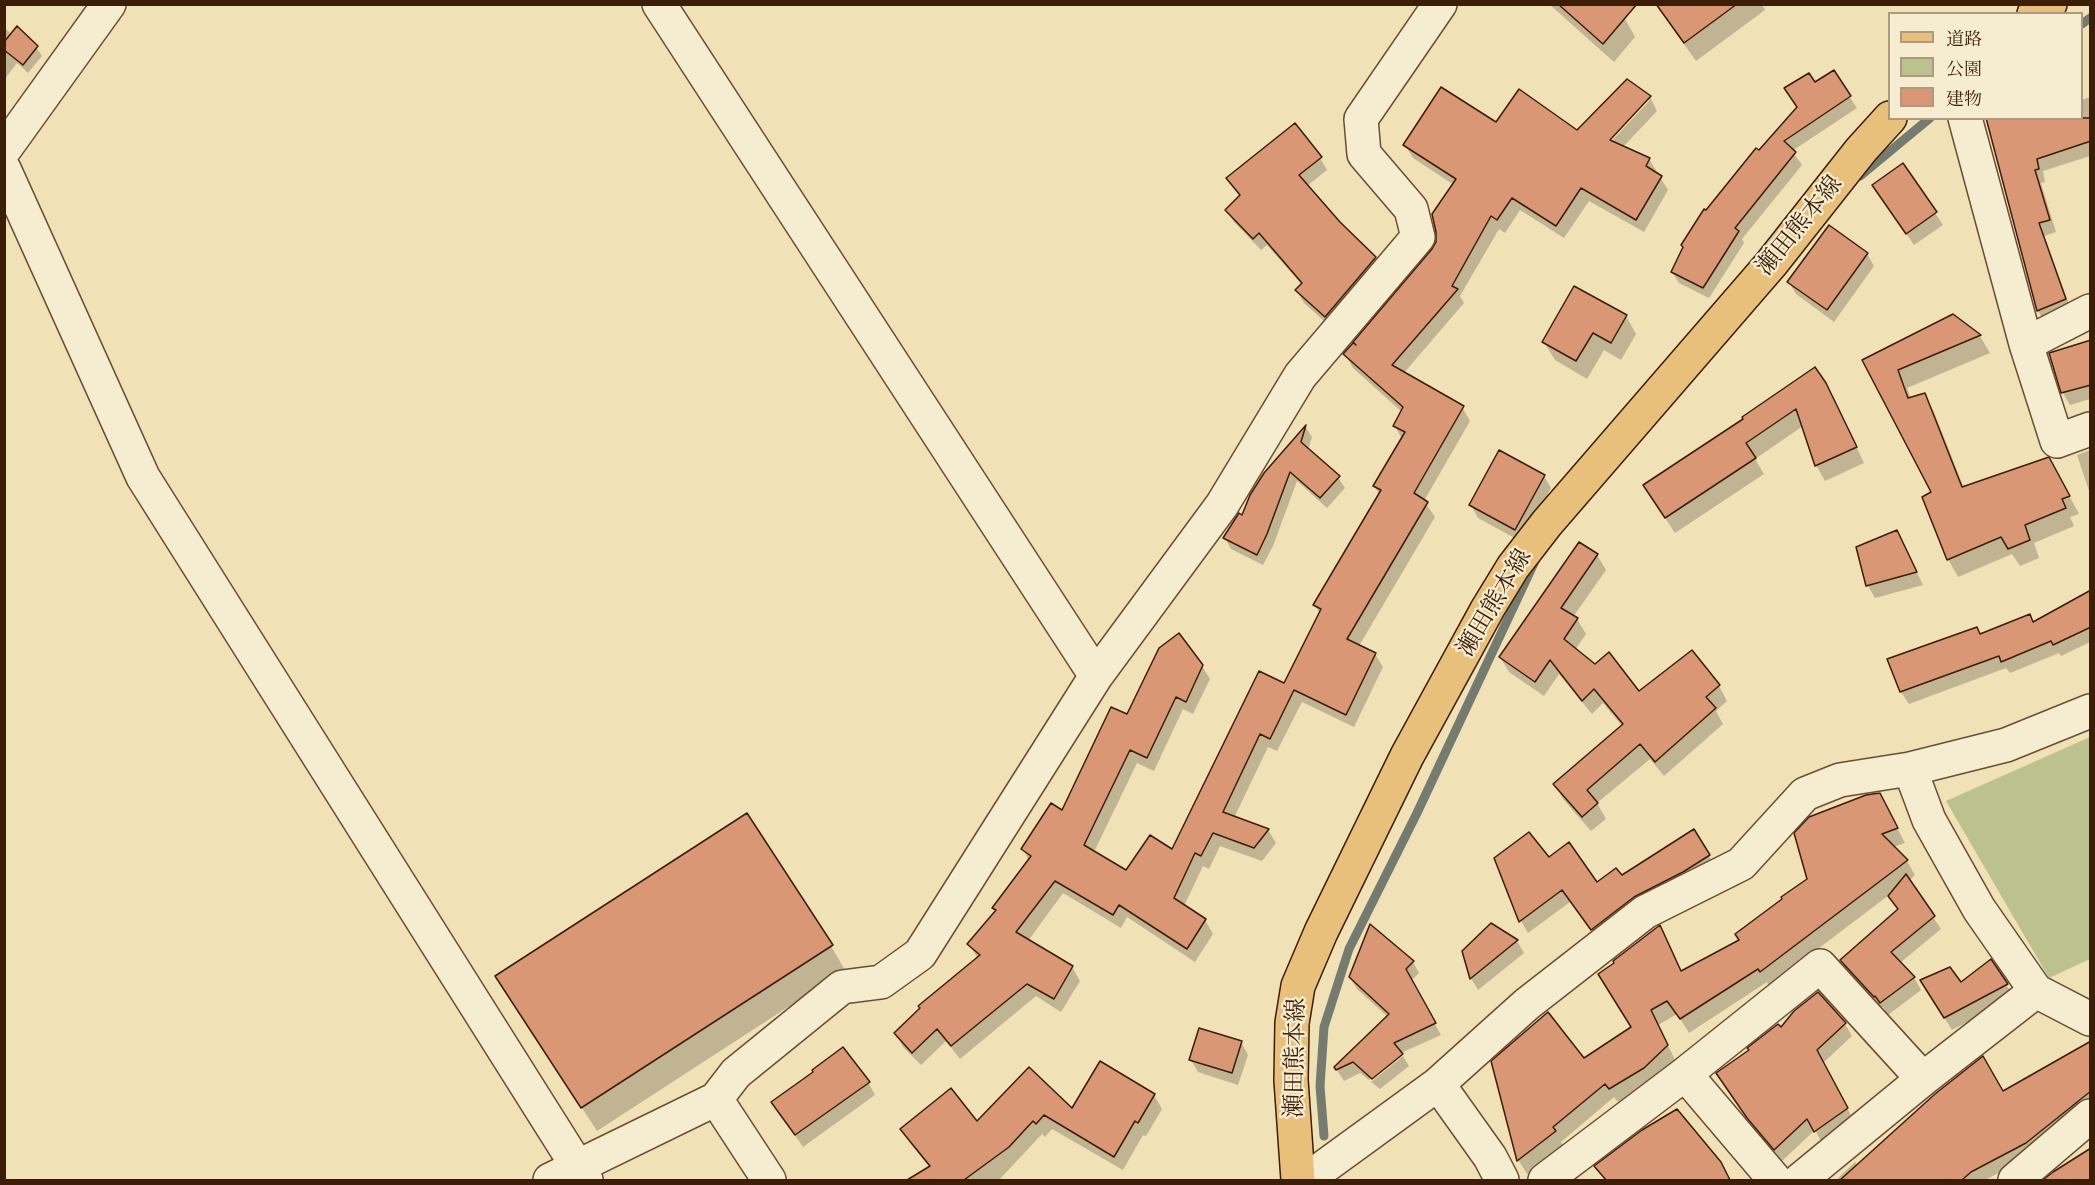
<!DOCTYPE html>
<meta charset="utf-8">
<style>
body{margin:0}
#map{position:relative;width:2095px;height:1185px;overflow:hidden;background:#f1e1b7;font-family:"Old Standard TT","Noto Serif JP",serif}
canvas{display:block}
.frame{position:absolute;inset:0;border:6px solid #3c1d08;pointer-events:none}
.legend{position:absolute;left:1888px;top:12px;width:195px;height:108px;box-sizing:border-box;background:#f6ecd0;border:2px solid #ac9980;margin:0;padding:8px 10px;list-style:none;font-size:18px;color:#3c1d08}
.legend li{display:flex;align-items:center;gap:12px;height:30px}
.legend b{width:30px;border:2px solid #ac9980}
</style>
<div id="map">
<canvas width="2095" height="1185"></canvas>
<div class="frame"></div>
<ul class="legend">
<li><b style="height:8px;background:#e8c07c"></b>道路</li>
<li><b style="height:16px;background:#bbc28e"></b>公園</li>
<li><b style="height:16px;background:#da9775"></b>建物</li>
</ul>
</div>
<script>
const ctx = document.querySelector('canvas').getContext('2d');
ctx.lineJoin = 'round';
function fillPath(path, color) { ctx.fillStyle = color; ctx.fill(path, 'evenodd'); }
const toPath = rows => new Path2D(rows.map(r => 'M' + r).join(''));
function trace(path, color, width, dash) { ctx.strokeStyle = color; ctx.lineWidth = width; ctx.lineCap = dash ? 'butt' : 'round'; ctx.setLineDash(dash || []); ctx.stroke(path); }
function drawText(font, color, halo, rows, align = 'center') {
  ctx.font = font + ' "Old Standard TT","Noto Serif JP",serif'; ctx.lineWidth = 4.5; ctx.setLineDash([]); ctx.textBaseline = 'middle'; ctx.strokeStyle = halo; ctx.fillStyle = color; for (const [text, x, y, turn = 0] of rows) {
    ctx.save(); ctx.translate(x, y); ctx.rotate((+turn || 0) * Math.PI / 180); ctx.textAlign = isNaN(turn) ? turn : align; if (halo) ctx.strokeText(text, 0, 0); ctx.fillText(text, 0, 0); ctx.restore();
  }
}
fillPath(toPath([
 [2090,737,2090,959,2049,978,1946,801]
]), '#bbc28e');
fillPath(toPath([
 [1549,4,1608,4,1625,19,1635,37,1614,62],
 [1655,4,1762,4,1765,10,1696,61],
 [4,27,12,35,36,47,42,56,28,73,17,63,4,80],
 [1833,72,1857,108,1792,151,1802,165,1742,239,1744,243,1709,298,1679,283,1672,272,1707,212,1798,108,1815,84],
 [1650,97,1657,111,1623,147,1649,159,1657,172,1656,174,1660,177,1668,190,1644,232,1589,201,1564,238,1520,210,1505,233,1499,229,1460,296,1464,303,1403,374,1462,407,1470,421,1424,501,1435,517,1359,646,1375,654,1383,667,1354,727,1302,702,1277,751,1268,747,1234,818,1268,830,1276,843,1262,861,1220,846,1209,869,1203,866,1184,906,1205,920,1213,934,1195,962,1127,917,1121,928,1063,893,1028,941,1072,967,1080,981,1061,1012,1036,996,960,1059,946,1041,921,1065,903,1047,896,1033,978,959,969,944,996,912,994,908,1029,861,1023,849,1063,812,1128,716,1202,666,1210,679,1193,714,1183,709,1154,771,1137,763,1094,852,1127,872,1172,851,1285,685,1320,614,1315,605,1380,495,1374,486,1402,439,1395,426,1402,412,1353,368,1345,354,1358,348,1434,250,1454,185,1413,158,1405,145,1496,124,1577,132],
 [1645,100,1650,100,1606,147,1604,144],
 [2090,97,2090,156,2043,171,2045,182,2041,183,2056,232,2044,236,2072,312,2045,323,2038,311,1990,133,2082,118,2082,100],
 [1320,158,1327,170,1307,186,1339,223,1375,258,1382,271,1333,329,1304,303,1297,291,1302,285,1267,245,1261,250,1234,222,1227,210,1240,197,1228,178],
 [1903,165,1943,225,1914,245,1881,197],
 [1867,254,1874,266,1834,322,1796,294,1789,282],
 [1626,316,1636,334,1621,360,1604,350,1587,379,1555,360,1544,342],
 [1953,316,1980,336,1990,353,1907,388,1911,399,1924,395,1934,412,1964,488,2059,477,2079,514,2070,517,2074,526,2034,543,2039,558,2020,566,2012,554,1958,577,1948,559,1933,492,1865,361],
 [2090,341,2090,399,2070,405,2063,393,2051,354],
 [1834,400,1864,463,1825,481,1816,465,1803,426,1755,459,1764,474,1675,533,1654,501,1745,419],
 [1306,428,1312,437,1308,450,1338,477,1345,488,1327,508,1297,481,1273,546,1263,565,1231,549,1225,538,1243,517,1265,473],
 [2090,450,2090,494,2077,455],
 [1544,476,1551,488,1522,542,1478,518,1471,505],
 [1903,544,1923,585,1875,598,1868,586,1858,548],
 [1597,555,1606,570,1573,617,1577,619,1586,634,1575,650,1595,666,1639,693,1719,686,1727,701,1716,711,1723,724,1664,776,1650,759,1597,803,1606,819,1591,831,1563,799,1555,784,1623,727,1603,703,1592,714,1559,674,1544,696,1509,672,1500,657],
 [2090,592,2090,642,2061,656,2059,653,2010,673,2006,668,1909,704,1901,692,1889,660,2033,623],
 [1887,809,1905,843,1893,847,1907,861,1915,875,1909,881,1941,929,1900,963,1914,977,1921,990,1888,1015,1883,1007,1881,1008,1849,972,1842,960,1899,911,1889,895,1769,986,1767,982,1689,1033,1677,1014,1658,1025,1675,1060,1652,1082,1618,1102,1614,1097,1561,1142,1563,1146,1527,1174,1519,1161,1493,1062,1583,1060,1633,1028,1660,928,1682,972,1740,941],
 [1709,856,1716,868,1599,942,1570,902,1528,933,1521,921,1496,858,1548,859,1596,884],
 [1491,925,1517,941,1524,953,1478,990,1471,978,1464,951],
 [831,946,845,970,597,1131,497,977],
 [1991,961,2014,997,1952,1030,1929,993,1960,984],
 [1413,962,1419,973,1411,981,1441,1035,1403,1052,1369,1080,1360,1073,1344,1081,1335,1067,1388,1017,1357,989,1350,977],
 [1845,1024,1852,1036,1823,1063,1854,1121,1822,1143,1815,1130,1782,1161,1756,1131,1725,1086,1781,1029],
 [1241,1042,1248,1055,1238,1085,1198,1072,1191,1060],
 [2090,1043,2090,1110,2033,1155,1985,1180,1836,1180,1855,1162,1858,1166,2003,1093],
 [1403,1056,1409,1066,1380,1089,1371,1082],
 [815,1073,868,1082,875,1095,803,1147,773,1103],
 [1154,1095,1162,1109,1146,1136,1143,1135,1123,1170,1052,1129,1045,1137,1042,1134,999,1180,910,1180,930,1168,910,1143,902,1129,977,1124,1073,1110],
 [2090,1150,2090,1180,2046,1180,2054,1174],
 [1596,1166,1728,1176,1730,1180,1605,1180]
]), '#0003');
trace(toPath([
 [2082,24,2090,18],
 [1860,176,1930,118],
 [1324,1136,1320,1086,1324,1027,1349,949,1417,813,1535,561]
]), '#757c6f', 9);
const building = toPath([
 [1558,4,1637,4,1603,44,1558,4],
 [1656,4,1737,4,1684,43,1656,4],
 [17,26,38,46,23,65,4,50,4,42,17,26],
 [1834,70,1851,96,1784,141,1796,152,1735,228,1739,231,1703,288,1671,272,1683,247,1681,245,1704,209,1706,210,1756,148,1759,150,1797,107,1784,88,1809,73,1815,82,1834,70],
 [1627,79,1651,96,1610,140,1650,158,1646,166,1662,176,1636,220,1581,188,1556,226,1512,198,1497,220,1491,216,1452,286,1458,289,1392,365,1464,406,1414,493,1428,502,1347,639,1376,653,1346,715,1294,690,1270,739,1260,734,1223,812,1269,829,1254,848,1213,833,1201,856,1195,853,1174,898,1206,919,1187,949,1119,905,1113,915,1055,881,1016,932,1073,966,1054,999,1027,984,951,1046,937,1029,912,1053,894,1033,920,1008,918,1006,980,955,967,944,996,910,992,908,1031,856,1021,849,1051,803,1062,810,1111,707,1127,714,1159,648,1179,633,1203,665,1186,702,1176,697,1147,758,1130,750,1084,845,1126,870,1150,835,1172,849,1259,671,1284,683,1321,609,1313,605,1381,490,1373,486,1405,432,1393,426,1403,407,1343,354,1353,343,1356,345,1353,342,1432,249,1436,242,1436,232,1432,214,1456,179,1403,145,1441,87,1496,122,1519,89,1577,130,1627,79],
 [1986,118,2091,118,2091,141,2037,159,2039,169,2035,170,2050,220,2039,223,2066,299,2037,311,1986,118],
 [1295,123,1322,157,1299,175,1340,222,1376,257,1325,317,1295,290,1302,283,1259,233,1253,239,1225,210,1240,195,1226,178,1295,123],
 [1903,163,1937,212,1906,234,1872,185,1903,163],
 [1829,225,1868,253,1827,310,1787,282,1829,225],
 [1574,286,1627,315,1611,343,1593,333,1576,361,1542,342,1574,286],
 [1953,314,1981,335,1898,370,1908,398,1925,393,1962,487,2049,457,2070,496,2062,499,2066,508,2025,525,2030,540,2008,549,2001,537,1947,560,1922,497,1931,492,1862,360,1953,314],
 [2091,340,2091,385,2061,393,2049,353,2091,340],
 [1815,367,1826,383,1857,447,1815,466,1796,409,1746,443,1756,458,1665,518,1643,485,1743,419,1742,417,1815,367],
 [1306,425,1301,442,1340,476,1320,498,1290,472,1267,534,1257,555,1223,538,1239,513,1242,515,1250,495,1264,473,1306,425],
 [1499,450,1545,475,1515,530,1469,505,1499,450],
 [1897,530,1917,572,1866,586,1856,547,1897,530],
 [1579,542,1598,554,1561,608,1578,618,1564,639,1595,664,1609,652,1639,691,1692,650,1720,685,1706,697,1716,708,1655,762,1640,744,1587,790,1598,803,1582,817,1553,784,1623,724,1594,689,1582,701,1550,660,1535,682,1499,657,1579,542],
 [2091,590,2091,627,2053,645,2051,641,2001,662,1999,656,1900,692,1887,659,1977,627,1980,634,2030,614,2033,622,2091,590],
 [1880,793,1898,828,1882,834,1908,860,1760,972,1758,969,1680,1019,1667,1001,1651,1010,1668,1045,1644,1068,1609,1089,1605,1084,1553,1127,1556,1131,1517,1161,1491,1061,1548,1012,1584,1058,1631,1027,1598,974,1614,963,1613,961,1660,925,1681,971,1739,940,1735,934,1782,899,1781,897,1807,879,1794,833,1809,817,1866,795,1880,793],
 [747,813,833,945,581,1108,495,976,747,813],
 [1694,829,1710,855,1683,872,1634,897,1591,930,1562,890,1519,922,1494,858,1529,832,1549,857,1569,842,1597,882,1616,868,1622,875,1694,829],
 [1906,874,1935,916,1891,952,1915,977,1880,1003,1875,996,1874,997,1840,960,1898,909,1888,896,1906,874],
 [1491,923,1518,940,1470,979,1462,951,1491,923],
 [1370,924,1414,961,1406,969,1436,1023,1394,1043,1403,1054,1372,1079,1353,1062,1336,1070,1334,1067,1389,1014,1349,977,1370,924],
 [1991,959,2008,984,1944,1018,1920,980,1950,967,1961,982,1991,959],
 [1818,992,1846,1023,1817,1050,1848,1108,1814,1132,1807,1119,1774,1150,1747,1118,1716,1073,1749,1050,1747,1048,1778,1024,1781,1027,1794,1011,1818,992],
 [1199,1028,1242,1041,1232,1073,1189,1060,1199,1028],
 [2091,1041,2091,1091,2026,1143,1971,1172,1962,1180,1840,1180,1935,1094,1983,1056,2003,1091,2091,1041],
 [843,1047,870,1082,795,1135,771,1102,813,1072,812,1070,843,1047],
 [1100,1061,1155,1094,1138,1123,1135,1121,1114,1157,1044,1115,1036,1124,1033,1121,1009,1147,964,1180,907,1180,930,1166,900,1129,951,1088,977,1121,1029,1067,1072,1108,1100,1061],
 [1677,1109,1721,1162,1730,1180,1606,1180,1594,1166,1642,1130,1677,1109],
 [2091,1148,2091,1180,2043,1180,2053,1172,2091,1148]
]);
fillPath(building, '#da9775');
trace(building, '#3c1d08', 1.5);
const minor = toPath([
 [659,4,1096,676],
 [1965,118,2026,344,2057,441,2090,429],
 [4,150,109,4],
 [4,169,143,477,586,1180],
 [2026,344,2090,311],
 [1910,769,1929,820,1979,909,2036,991,2090,1019],
 [1685,1074,1775,1180],
 [1438,1084,1490,1157,1502,1180],
 [716,1099,769,1180],
 [550,1180,716,1099,736,1073,842,987,881,982,920,954,1096,676,1222,505,1300,376,1418,237,1411,209,1364,154,1361,119,1440,4],
 [1306,1180,1438,1084,1527,1004,1645,912,1741,864,1805,794,1840,780,1910,769,2006,745,2090,711],
 [1545,1180,1685,1074,1820,966,1923,1079],
 [1800,1180,1923,1079,2036,991],
 [2015,1180,2090,1116]
]);
const major = toPath([
 [2034,14,2050,4],
 [1298,1180,1291,1080,1292,1023,1298,986,1321,932,1407,756,1488,608,1513,567,1547,523,1771,264,1861,150,1890,118]
]);
trace(minor, '#694e34', 36);
trace(major, '#3c1d08', 36);
trace(minor, '#f6ecd0', 33);
trace(major, '#e8c07c', 33);
drawText('24px', '#3c1d08', '#f6ecd0', [
 ["瀬田熊本線",1800,226,-51],
 ["瀬田熊本線",1495,603,-59],
 ["瀬田熊本線",1296,1058,-89]
]);
</script>
